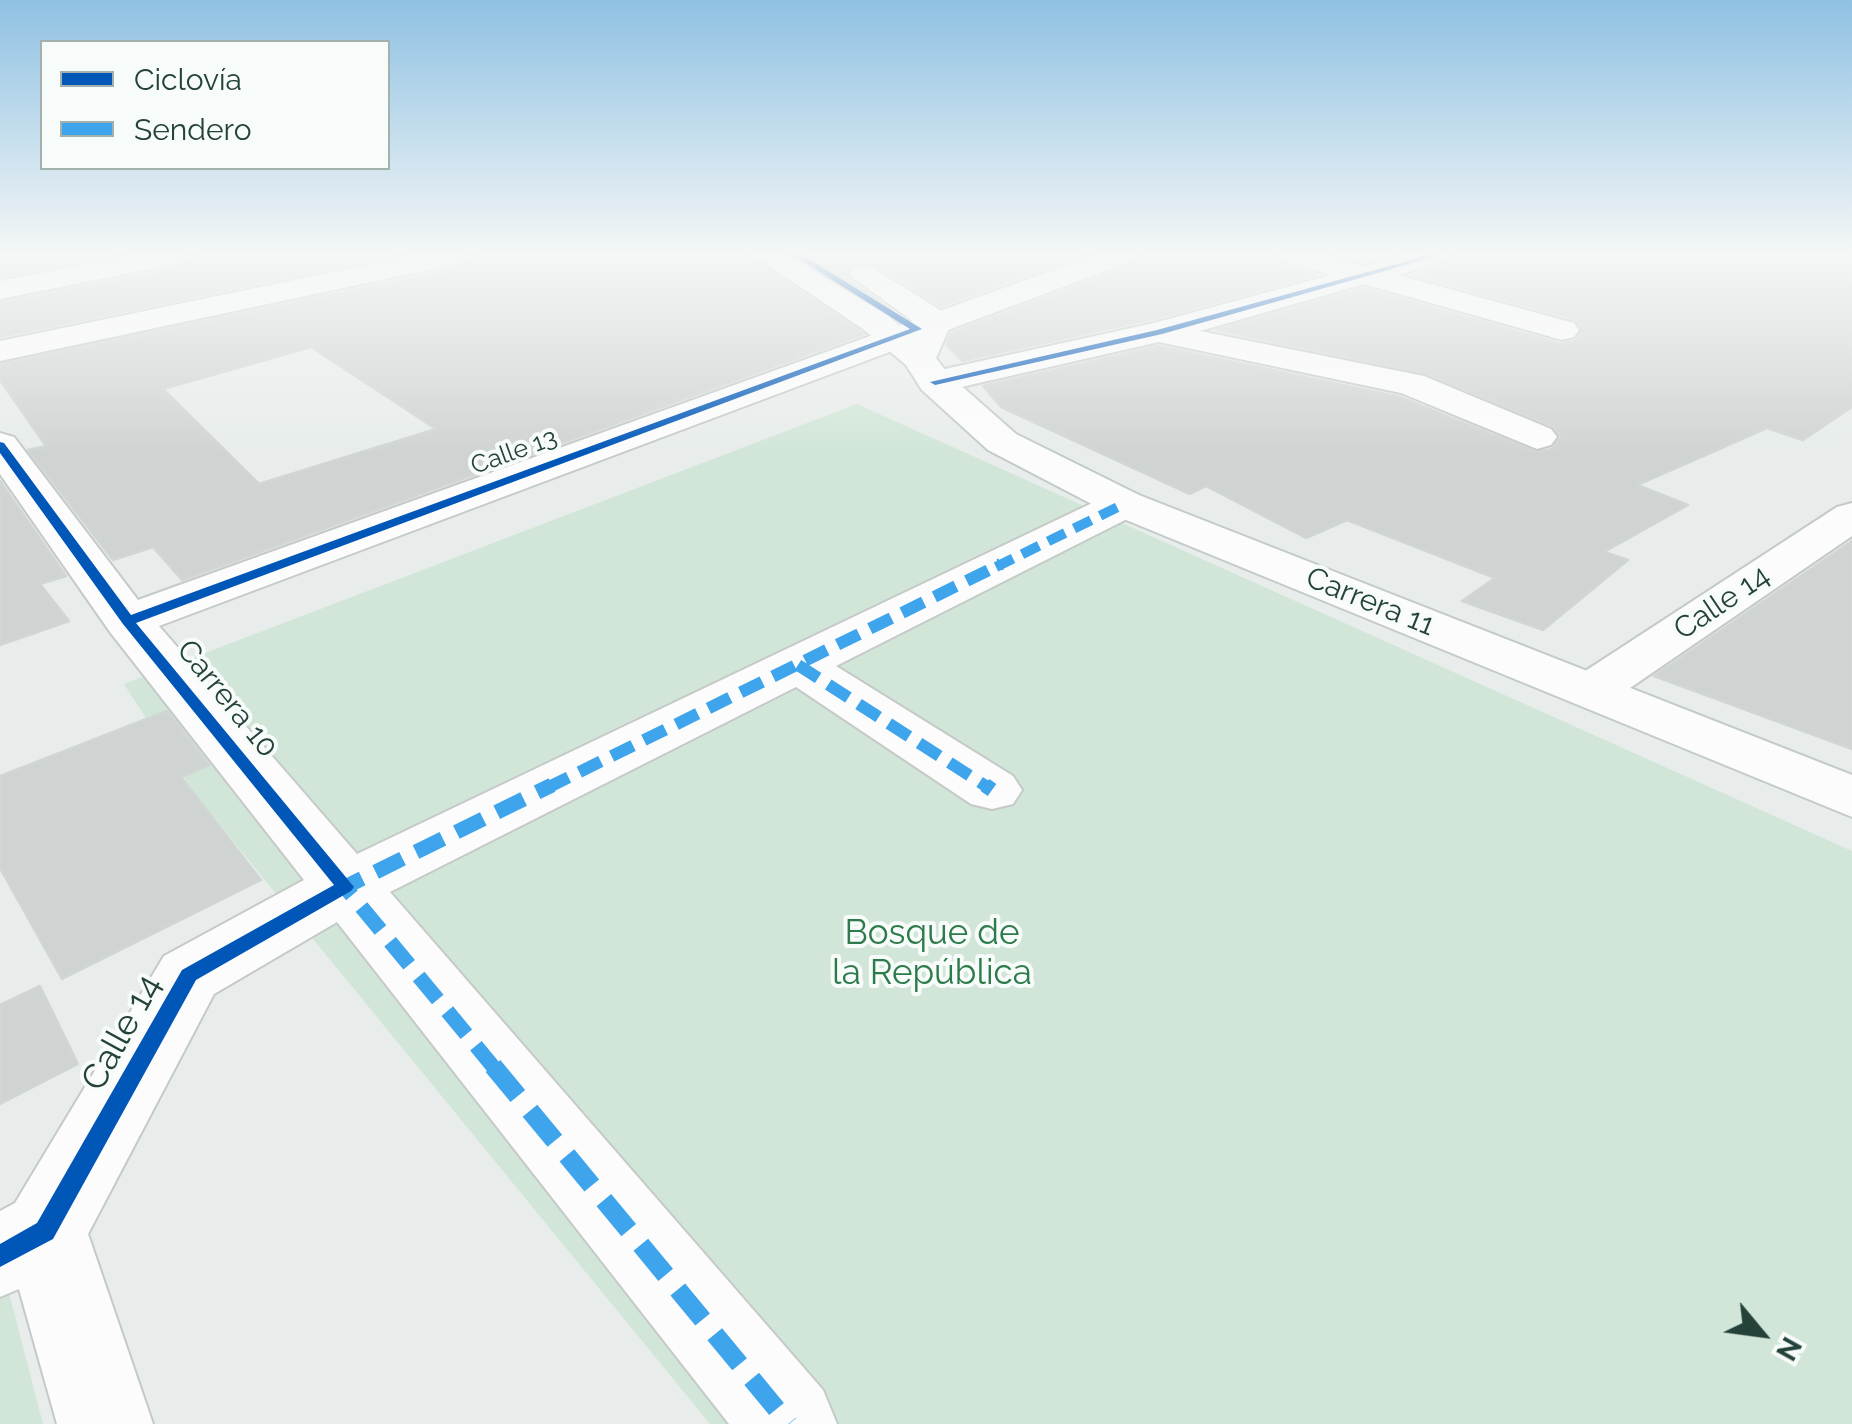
<!DOCTYPE html>
<meta charset="utf-8">
<style>
body{margin:0}
#map{position:relative;width:1852px;height:1424px;overflow:hidden;background:#e8edeb;font-family:Raleway,sans-serif}
canvas{display:block}
.legend{position:absolute;left:40px;top:40px;width:350px;height:130px;box-sizing:border-box;background:#f7fbf9;border:2px solid #a3b1ad;margin:0;padding:12px 18px;list-style:none;font-size:30px;color:#24423a}
.legend li{display:flex;align-items:center;gap:20px;height:50px}
.legend b{width:50px;border:2px solid #a3b1ad}
.north{position:absolute;left:1712px;top:1284px;width:100px;height:100px;-webkit-text-stroke:8px #f7fbf9;paint-order:stroke;rotate:119deg;font-size:28px;font-weight:700;line-height:40px;text-align:center;color:#24423a}
.north::after{content:'';display:block;margin:auto;width:35px;height:45px;background:#24423a;clip-path:polygon(50% 0,100% 100%,50% 72%,0 100%)}
</style>
<div id="map">
<canvas width="1852" height="1424"></canvas>
<ul class="legend">
<li><b style="height:12px;background:#0057b8"></b>Ciclovía</li>
<li><b style="height:12px;background:#3ea4ec"></b>Sendero</li>
</ul>
<div class="north">N</div>
</div>
<script>
const ctx = document.querySelector('canvas').getContext('2d');
ctx.lineJoin = 'round';
function fillPath(path, color) { ctx.fillStyle = color; ctx.fill(path, 'evenodd'); }
const toPath = rows => new Path2D(rows.map(r => 'M' + r).join(''));
function trace(path, color, width, dash) { ctx.strokeStyle = color; ctx.lineWidth = width; ctx.lineCap = dash ? 'butt' : 'round'; ctx.setLineDash(dash || []); ctx.stroke(path); }
function drawText(font, color, halo, rows, align = 'center') {
  ctx.font = font + ' Raleway,sans-serif'; ctx.lineWidth = 8; ctx.setLineDash([]); ctx.textBaseline = 'middle'; ctx.strokeStyle = halo; ctx.fillStyle = color; for (const [text, x, y, turn = 0] of rows) {
    ctx.save(); ctx.translate(x, y); ctx.rotate((+turn || 0) * Math.PI / 180); ctx.textAlign = isNaN(turn) ? turn : align; if (halo) ctx.strokeText(text, 0, 0); ctx.fillText(text, 0, 0); ctx.restore();
  }
}
fillPath(toPath([
 [857,404,1852,851,1852,1424,710,1424,196,796,124,684],
 [6,1281,43,1424,0,1424,0,1284]
]), '#d1e6d8');
const building = toPath([
 [0,255,113,255,0,277,0,255],
 [194,255,397,255,0,337,0,302,177,268,189,263,194,255],
 [474,255,749,255,864,334,182,580,153,547,113,560,28,450,46,446,0,380,0,364,457,268,469,263,474,255],
 [311,347,436,429,259,484,163,389,311,347],
 [794,255,1084,255,941,306,876,265,863,262,850,267,847,278,904,320,900,321,794,255],
 [1140,255,1274,255,1281,265,1317,275,1153,319,962,361,946,344,951,333,1133,264,1140,255],
 [1455,255,1852,255,1852,407,1803,440,1767,428,1637,485,1688,505,1604,552,1628,560,1543,630,1462,601,1495,578,1347,520,1306,538,1206,486,1190,494,1001,407,983,386,1159,346,1400,397,1536,452,1552,449,1561,437,1552,426,1425,373,1216,330,1364,288,1561,344,1575,341,1582,332,1575,319,1412,275,1448,265,1455,255],
 [0,481,66,576,40,584,69,621,0,645,0,481],
 [1852,541,1852,749,1654,676,1852,541],
 [167,711,209,765,181,777,261,880,62,979,0,868,0,776,167,711],
 [40,986,78,1064,0,1104,0,1005,40,986]
]);
fillPath(building, '#cfd4d2');
trace(building, '#d1d6d4', 2.5);
const street = toPath([
 [132,255,190,255,186,261,176,264,0,299,0,281,132,255],
 [415,255,470,255,466,261,456,264,0,361,0,341,415,255],
 [1095,255,1136,255,1132,261,159,626,357,854,1109,495,1124,491,1139,495,1146,504,1139,513,836,666,1013,776,1022,790,1013,804,992,809,971,804,796,687,390,892,823,1390,837,1424,729,1424,337,922,214,994,88,1234,153,1424,57,1424,19,1289,0,1297,0,1211,15,1203,164,956,304,880,110,632,0,474,0,433,14,437,138,600,1095,255],
 [1278,255,1324,255,1364,266,1405,255,1451,255,1447,261,1398,275,1574,323,1579,330,1574,337,1562,340,1364,284,1200,331,1424,376,1551,429,1557,437,1551,445,1537,449,1401,393,1159,342,935,393,922,390,917,382,922,374,1154,323,1331,275,1282,261,1278,255],
 [1852,503,1852,536,1611,701,1592,706,1573,701,1565,690,1573,679,1837,507,1852,503]
]);
const secondary = toPath([
 [753,255,787,255,887,315,912,336,918,325,849,275,853,269,864,266,875,269,948,315,952,322,936,358,948,374,1016,434,1139,495,1852,775,1852,817,1109,513,988,450,922,390,906,365,863,329,753,255]
]);
trace(street, '#c5cac8', 4);
trace(secondary, '#c3cbc8', 4);
fillPath(street, '#fcfcfc');
fillPath(secondary, '#fcfcfc');
trace(toPath([
 [996,567,1124,504]
]), '#3ea4ec', 10, [19, 10]);
trace(toPath([
 [798,665,989,788],
 [547,788,1001,564]
]), '#3ea4ec', 12, [24, 12]);
trace(toPath([
 [985,785,992,790],
 [495,1069,345,887,552,785]
]), '#3ea4ec', 15, [30, 15]);
trace(toPath([
 [493,1066,789,1424]
]), '#3ea4ec', 19, [39, 19]);
fillPath(toPath([
 [793,255,802,255,922,329,136,623,354,887,351,891,196,980,53,1239,0,1267,0,1244,37,1223,182,970,334,885,123,624,0,453,0,442,4,443,131,615,910,329,793,255],
 [1429,255,1441,255,1162,334,935,385,930,382,1157,330,1429,255]
]), '#0057b8');
const sky = ctx.createLinearGradient(0, 0, 0, 454);
sky.addColorStop(0, '#8fc1e3');
sky.addColorStop(0.56, '#f5f7f6');
sky.addColorStop(1, '#f5f7f600');
ctx.fillStyle = sky;
ctx.fillRect(0, 0, 1852, 454);
drawText('25px', '#24423a', '#f7fbf9', [
 ["Calle 13",514,452,-20]
]);
drawText('30px', '#24423a', '#f7fbf9', [
 ["Carrera 11",1370,602,22],
 ["Calle 14",1722,603,-34],
 ["Carrera 10",227,699,51]
]);
drawText('35px', '#2d7a4b', '#f7fbf9', [
 ["Bosque de",932,933],
 ["la República",932,973]
]);
drawText('35px', '#24423a', '#f7fbf9', [
 ["Calle 14",122,1033,-61]
]);
</script>
